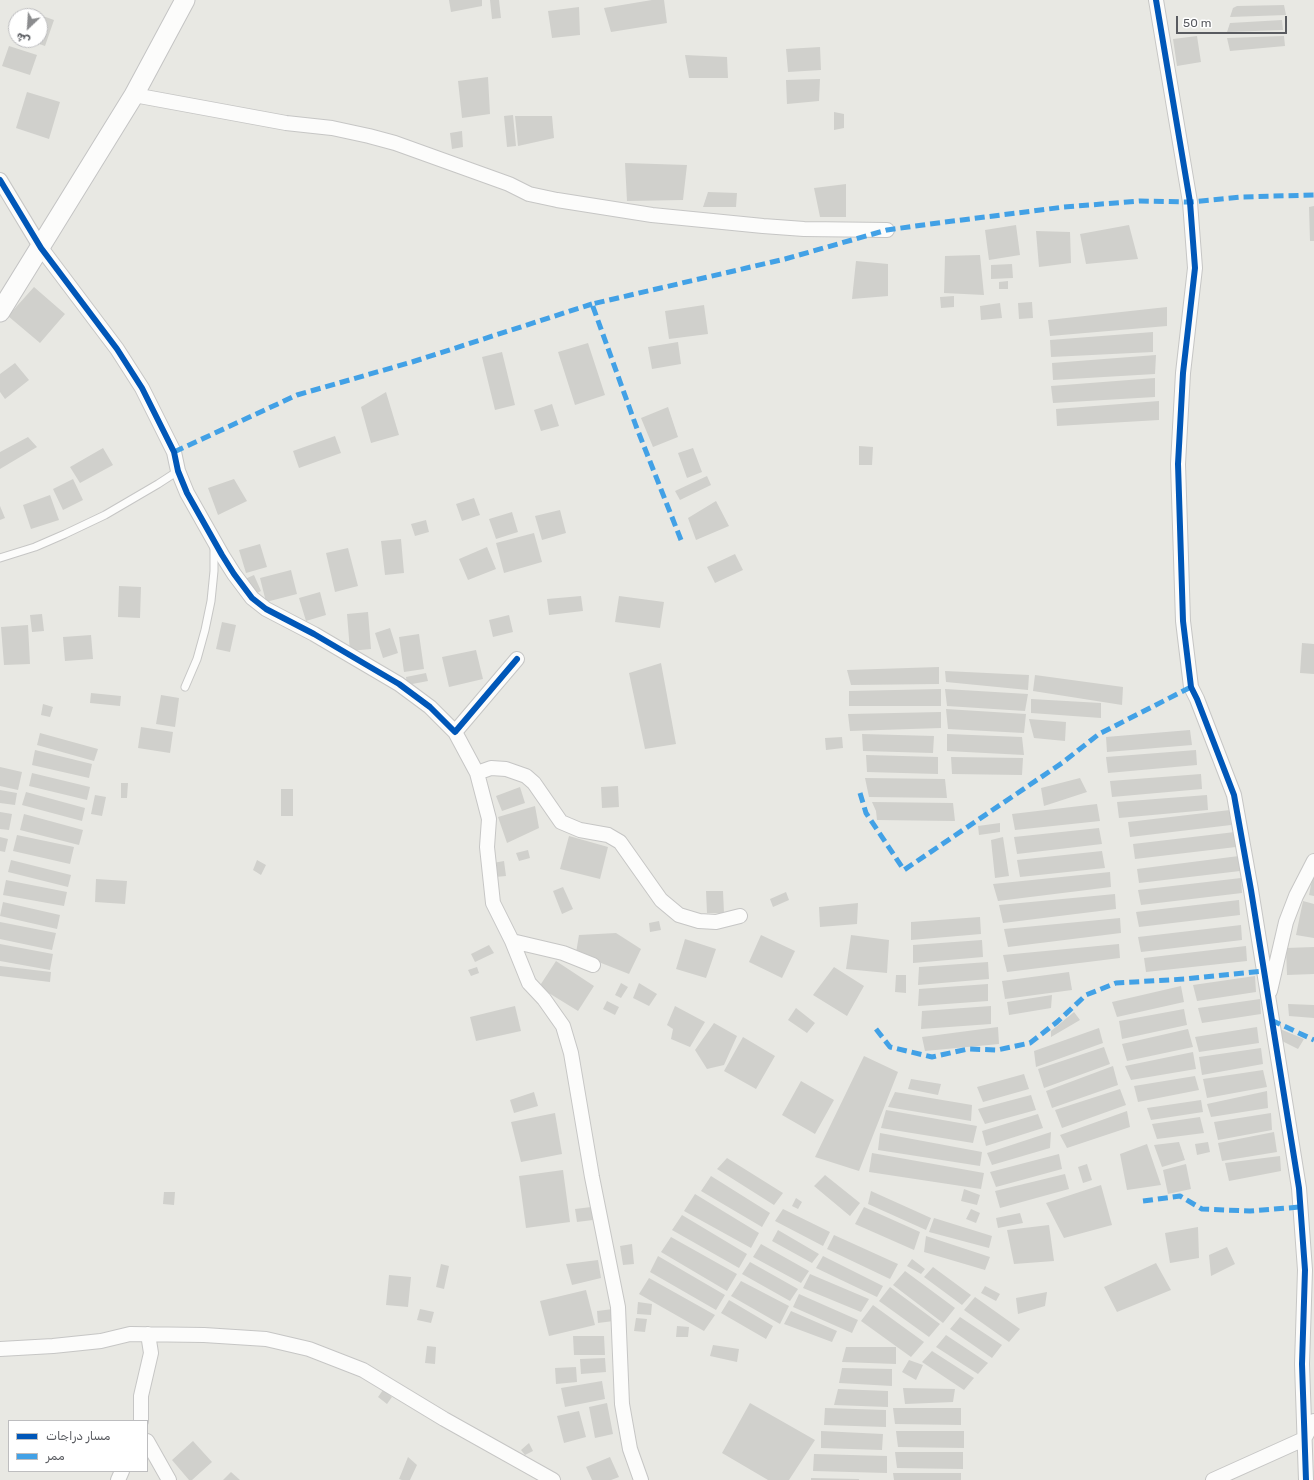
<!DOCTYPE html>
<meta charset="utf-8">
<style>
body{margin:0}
#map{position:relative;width:1314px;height:1480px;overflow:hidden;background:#e8e8e3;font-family:Rubik,Vazirmatn,sans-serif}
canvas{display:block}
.legend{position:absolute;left:8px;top:1420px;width:140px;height:52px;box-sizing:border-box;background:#fff;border:1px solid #bdbdbf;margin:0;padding:5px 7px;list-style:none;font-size:12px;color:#595b60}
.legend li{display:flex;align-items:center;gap:8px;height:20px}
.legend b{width:20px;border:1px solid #bdbdbf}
.north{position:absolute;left:8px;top:8px;width:40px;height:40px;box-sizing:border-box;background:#fff;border:1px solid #bdbdbf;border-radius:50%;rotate:205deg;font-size:11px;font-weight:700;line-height:16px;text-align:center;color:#595b60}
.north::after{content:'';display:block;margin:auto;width:14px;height:18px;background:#8b8c8e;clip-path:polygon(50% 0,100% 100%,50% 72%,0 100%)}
.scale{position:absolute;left:1176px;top:16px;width:111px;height:18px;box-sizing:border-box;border:2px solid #595b60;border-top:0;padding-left:5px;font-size:12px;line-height:14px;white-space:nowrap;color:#595b60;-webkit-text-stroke:3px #fff;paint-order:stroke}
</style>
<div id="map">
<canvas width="1314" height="1480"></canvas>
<ul class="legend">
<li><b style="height:5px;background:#0057b8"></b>مسار دراجات</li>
<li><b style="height:5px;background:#42a1e6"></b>ممر</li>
</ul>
<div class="north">ش</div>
<div class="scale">50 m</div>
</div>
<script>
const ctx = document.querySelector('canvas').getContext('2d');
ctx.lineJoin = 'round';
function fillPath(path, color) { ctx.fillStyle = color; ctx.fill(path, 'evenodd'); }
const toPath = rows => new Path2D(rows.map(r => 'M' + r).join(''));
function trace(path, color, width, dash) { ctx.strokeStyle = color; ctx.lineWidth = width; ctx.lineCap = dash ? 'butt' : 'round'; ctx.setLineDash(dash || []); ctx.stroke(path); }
fillPath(toPath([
 [449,0,482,0,482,6,451,12],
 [490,0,499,0,501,18,492,19],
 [652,0,664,0,667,23,611,32,604,8],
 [1284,5,1286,15,1230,17,1233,8,1237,6],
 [579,7,580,35,552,38,548,11],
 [26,10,54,20,45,46,28,40,40,40,40,16,24,16],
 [1282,20,1283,30,1227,32,1230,23],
 [1197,36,1201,62,1177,66,1173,39],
 [1284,36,1285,46,1230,51,1227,38],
 [9,46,37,55,30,75,2,66],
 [820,47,821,70,788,72,786,49],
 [685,55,727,57,728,78,689,78],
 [488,77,490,114,462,118,458,81],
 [820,79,819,101,787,104,786,80],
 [27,92,60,102,49,139,16,128],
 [834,112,844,114,844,128,834,130],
 [513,115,516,146,507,147,504,116],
 [515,116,552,116,554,138,518,146],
 [462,131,463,147,452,149,450,133],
 [625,163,687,165,683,200,627,201],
 [846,184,846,217,820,217,814,188],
 [708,192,737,193,736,207,703,207],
 [1314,206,1314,241,1310,241,1309,207],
 [1016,225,1020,255,989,260,985,230],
 [1129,225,1138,259,1086,264,1080,234],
 [1036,231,1070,232,1071,263,1039,267],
 [980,255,984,295,944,293,945,256],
 [856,261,888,264,888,296,852,299],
 [1012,264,1013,278,991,279,991,265],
 [1008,281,1008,289,999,289,999,282],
 [34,287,65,314,40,343,8,316],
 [954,296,954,307,941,308,940,297],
 [1032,302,1033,318,1019,319,1018,303],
 [1000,303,1002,318,981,320,980,306],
 [704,305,708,334,669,339,665,311],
 [1167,307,1167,326,1050,336,1048,320],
 [1153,332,1153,352,1051,357,1050,340],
 [678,342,681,364,652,369,648,347],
 [588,343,605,395,575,405,558,352],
 [502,352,515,405,495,410,482,357],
 [1156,355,1155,374,1053,380,1052,363],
 [15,363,29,380,5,399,0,392,0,374],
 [1155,378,1155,397,1053,403,1051,386],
 [386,392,399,435,371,443,361,407],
 [1159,401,1159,420,1057,426,1056,409],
 [552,404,559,426,541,431,534,410],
 [668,407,678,437,653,447,641,418],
 [335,436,341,453,299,468,293,451],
 [28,437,37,447,0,469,0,452],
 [859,446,873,447,872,465,859,465],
 [103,448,113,465,80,483,70,467],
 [693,448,702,472,687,478,678,453],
 [707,476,711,485,680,500,675,491],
 [73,479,83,500,63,510,53,489],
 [234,479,247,501,218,515,208,488],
 [50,495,59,520,31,529,23,505],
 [474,498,480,515,462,521,456,504],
 [716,501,729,526,696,540,688,518],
 [0,506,5,518,0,520],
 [560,510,566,533,542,540,535,516],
 [512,512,518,532,496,539,489,519],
 [426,520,429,532,415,536,411,524],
 [534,533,542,562,504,573,496,543],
 [401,539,404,573,385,575,381,541],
 [260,544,267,567,246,573,239,550],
 [487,547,496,569,468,580,459,559],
 [348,548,358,586,335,592,326,553],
 [735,554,743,570,715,583,707,567],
 [291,570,297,594,266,602,260,578],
 [254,575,261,591,253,595,245,579],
 [119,586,141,587,140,618,118,617],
 [320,592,326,615,306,621,299,598],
 [581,596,583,611,549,615,547,599],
 [619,596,664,602,660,628,615,622],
 [368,612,371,649,350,651,347,614],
 [42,614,44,631,32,632,30,615],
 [509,615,513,632,493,637,489,620],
 [222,622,236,625,230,652,216,649],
 [28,625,30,664,4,665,1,627],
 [390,628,398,653,383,658,375,633],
 [419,634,424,669,404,672,399,637],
 [91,635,93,659,65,661,63,637],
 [1302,643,1314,644,1314,674,1300,673],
 [476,650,483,679,449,687,442,657],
 [661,663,676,744,645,749,629,673],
 [939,667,939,684,851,685,847,670],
 [945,671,1029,675,1028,690,946,682],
 [426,673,428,681,407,685,406,677],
 [1035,675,1123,687,1122,705,1033,691],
 [941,689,941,706,849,706,849,691],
 [945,689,1028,694,1025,711,947,706],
 [91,693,121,696,120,706,90,703],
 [161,695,179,698,175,727,156,724],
 [1031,699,1101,703,1101,718,1031,713],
 [43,704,53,707,50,717,41,715],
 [946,709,1026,714,1024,733,948,729],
 [941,712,941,728,850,731,848,714],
 [1029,719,1066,722,1065,741,1034,738],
 [141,727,173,732,170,753,138,748],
 [1190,730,1192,745,1107,752,1106,737],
 [40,733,98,749,94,761,37,745],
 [862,734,934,736,933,753,863,751],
 [947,734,1022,737,1024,755,947,751],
 [842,737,843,748,826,750,825,738],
 [35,750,92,764,89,778,32,765],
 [1196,750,1197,765,1108,773,1106,757],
 [866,755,938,757,938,774,867,772],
 [951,757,1023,758,1022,775,952,774],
 [0,767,22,772,18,790,0,786],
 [32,773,90,787,87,800,29,786],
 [1201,774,1202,789,1112,797,1110,781],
 [865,778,945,779,947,798,869,797],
 [1080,778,1087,792,1044,806,1041,788],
 [121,783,128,783,127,798,121,798],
 [618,786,619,807,602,808,601,787],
 [520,787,525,803,502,811,496,796],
 [281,789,293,789,293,816,281,816],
 [0,790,17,793,15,805,0,803],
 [26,792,85,808,82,821,22,805],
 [95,795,106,797,102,816,91,814],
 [1207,795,1208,810,1119,818,1117,802],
 [872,802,953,803,955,821,877,820,876,811],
 [1097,804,1100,821,1015,830,1012,814],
 [535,806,539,828,507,843,498,817],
 [1230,810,1231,825,1130,837,1128,822],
 [0,812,12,814,9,830,0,829],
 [24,814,83,830,79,845,20,830],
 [1000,823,1000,832,979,835,978,826],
 [1099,828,1102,844,1017,854,1014,837],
 [1235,832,1236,847,1135,859,1133,844],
 [17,835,74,847,70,864,13,851],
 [569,836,608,847,600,879,560,869],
 [0,837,8,839,5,852,0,851],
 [1003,837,1009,876,995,878,991,840],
 [528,850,530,858,519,861,516,853],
 [1102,851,1105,868,1020,877,1017,860],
 [1239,856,1240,871,1139,883,1137,869],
 [11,860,71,875,68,887,8,872],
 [257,860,266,865,261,875,253,870],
 [504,861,506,876,495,877,493,863],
 [1110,872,1111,887,998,901,993,884],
 [1313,875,1314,875,1314,896,1309,895],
 [1241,878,1242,893,1141,905,1138,890],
 [96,879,127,881,125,904,95,902],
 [6,880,67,892,64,906,3,895],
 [563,887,573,909,562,914,553,891],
 [706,891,723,891,724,913,707,913],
 [786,892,789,900,773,907,770,899],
 [1115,894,1116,909,1003,923,999,905],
 [1239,900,1240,915,1139,927,1136,912],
 [1303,901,1314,904,1314,938,1296,935],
 [3,902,60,915,57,929,0,916],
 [858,903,857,924,820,927,819,907],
 [980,917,981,934,911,940,911,922],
 [1120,918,1121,933,1008,947,1004,929],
 [659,921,661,930,650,932,649,923],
 [0,922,56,933,52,950,0,939],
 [1241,925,1242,940,1141,952,1138,937],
 [616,933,641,949,629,974,576,953,579,935],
 [761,935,795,951,782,978,749,962],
 [851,935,889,940,887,973,846,969],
 [685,939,716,949,706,978,676,969],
 [982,940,983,957,913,963,913,945],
 [0,944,53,954,50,970,0,961],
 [1119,944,1120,958,1007,972,1003,955],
 [489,945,494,953,475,962,471,954],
 [1246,946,1247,961,1146,972,1144,958],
 [1314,947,1314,974,1287,975,1286,948],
 [556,961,594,986,578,1011,539,987],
 [988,962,989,979,918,985,919,967],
 [0,966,51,972,50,982,0,976],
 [477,967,479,973,471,976,468,970],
 [834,967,864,986,847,1016,813,995],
 [1069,972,1072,990,1005,999,1002,981],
 [896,975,906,975,906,993,895,992],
 [1255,976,1256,992,1197,1001,1193,985],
 [621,983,628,987,621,998,615,995],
 [639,983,657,994,649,1006,633,998],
 [988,984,988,1001,918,1006,919,989],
 [1181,986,1184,1002,1117,1017,1112,1002],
 [1052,995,1051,1008,1009,1015,1007,1002],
 [1260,999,1261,1014,1202,1023,1198,1008],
 [607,1001,619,1007,615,1015,603,1009],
 [1288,1004,1314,1005,1314,1018,1289,1016],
 [515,1006,521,1031,476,1041,470,1017],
 [675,1006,705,1022,690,1047,671,1039,673,1029,667,1025],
 [991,1006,991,1024,921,1029,922,1011],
 [796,1008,815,1023,807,1033,788,1020],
 [1184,1009,1187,1025,1122,1039,1119,1021],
 [1074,1012,1080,1020,1051,1037,1051,1031],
 [714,1023,737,1036,724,1065,707,1069,695,1050],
 [998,1027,999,1044,925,1051,922,1037],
 [1257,1027,1259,1043,1199,1052,1195,1037],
 [1099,1028,1103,1043,1036,1067,1034,1051],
 [1188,1029,1193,1047,1127,1061,1122,1044],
 [1280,1029,1304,1039,1298,1049,1278,1039],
 [743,1037,775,1056,756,1089,724,1071],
 [1104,1047,1110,1064,1044,1088,1038,1069],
 [1261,1048,1263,1064,1202,1075,1199,1057],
 [1193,1052,1196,1069,1131,1080,1125,1066],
 [864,1056,898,1072,859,1171,815,1157],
 [1113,1066,1118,1085,1052,1108,1046,1091],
 [1263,1070,1267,1087,1207,1098,1203,1079],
 [1024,1074,1029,1089,983,1102,977,1087],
 [1195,1076,1199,1090,1138,1102,1134,1086],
 [911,1079,941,1084,938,1095,908,1089],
 [801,1081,834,1100,815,1134,782,1115],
 [1120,1089,1126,1105,1062,1128,1055,1110],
 [1267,1091,1268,1108,1211,1117,1207,1104],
 [534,1092,538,1106,514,1113,510,1100],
 [895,1092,972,1105,971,1121,888,1107],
 [1031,1095,1036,1110,985,1124,978,1109],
 [1201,1100,1203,1112,1151,1120,1147,1108],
 [886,1110,977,1126,973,1143,881,1128],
 [1127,1111,1130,1127,1067,1148,1060,1135],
 [555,1113,562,1154,521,1162,511,1122],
 [1271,1113,1272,1130,1218,1140,1214,1122],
 [1038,1114,1043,1128,986,1146,982,1131],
 [1200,1117,1204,1133,1157,1139,1152,1124],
 [1051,1132,1050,1148,992,1165,987,1153],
 [1274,1132,1277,1152,1222,1161,1218,1143],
 [880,1133,982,1152,980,1166,878,1150],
 [1179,1142,1185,1160,1162,1167,1154,1145],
 [1208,1142,1210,1152,1197,1155,1195,1144],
 [1147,1144,1161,1185,1127,1190,1120,1154],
 [872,1153,984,1173,981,1189,869,1172],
 [1059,1154,1062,1169,996,1187,990,1172],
 [1280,1156,1281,1171,1229,1181,1225,1163],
 [727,1158,783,1193,774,1205,717,1169],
 [1087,1164,1092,1180,1083,1183,1078,1167],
 [1186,1164,1191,1189,1168,1194,1163,1170],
 [563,1170,570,1222,526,1228,519,1176],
 [1065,1174,1069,1189,1000,1208,995,1191],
 [825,1175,860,1203,850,1216,814,1186],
 [711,1176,770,1213,762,1227,701,1191],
 [1101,1185,1112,1225,1064,1238,1046,1203],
 [964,1189,980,1195,977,1205,961,1201],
 [871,1191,931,1218,926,1230,868,1204],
 [164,1192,175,1192,174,1205,163,1204],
 [695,1194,759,1233,751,1248,684,1211],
 [796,1198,802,1202,798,1209,792,1206],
 [591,1207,593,1220,577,1222,575,1209],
 [864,1207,920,1232,914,1250,855,1224],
 [783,1209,830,1232,823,1246,775,1221],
 [971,1209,980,1213,976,1223,966,1219],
 [1020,1213,1023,1223,998,1228,996,1218],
 [682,1215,747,1254,739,1268,672,1230],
 [934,1218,992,1236,989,1248,929,1232],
 [1049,1225,1054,1261,1014,1264,1007,1230],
 [1198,1227,1199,1258,1170,1263,1165,1233],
 [778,1230,819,1254,812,1263,772,1241],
 [834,1235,898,1264,890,1279,827,1249],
 [926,1236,990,1257,985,1270,924,1252],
 [671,1237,737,1274,727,1291,661,1252],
 [632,1244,634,1264,623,1265,620,1246],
 [761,1244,809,1271,801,1283,753,1257],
 [1227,1247,1235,1264,1211,1276,1209,1255],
 [658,1256,725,1295,716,1310,650,1272],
 [823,1256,883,1286,877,1297,816,1268],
 [912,1259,925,1269,921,1274,907,1266],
 [598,1260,601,1278,572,1285,566,1264],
 [750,1262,798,1289,790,1301,742,1274],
 [1156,1263,1171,1290,1117,1312,1104,1287],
 [441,1264,449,1266,444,1289,436,1287],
 [933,1267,971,1295,962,1305,924,1277],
 [905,1271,955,1308,943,1323,893,1285],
 [810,1274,869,1299,861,1312,803,1288],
 [389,1275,411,1277,408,1307,386,1305],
 [649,1278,715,1315,704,1331,639,1294],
 [741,1281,789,1306,780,1324,731,1296],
 [985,1286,1000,1294,996,1301,981,1293],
 [890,1287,940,1324,929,1337,879,1301],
 [586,1290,595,1325,549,1336,540,1301],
 [1047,1292,1045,1306,1018,1314,1016,1298],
 [799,1294,858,1320,852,1333,793,1307],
 [975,1297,1020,1329,1009,1342,964,1310],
 [729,1300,773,1326,766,1339,721,1313],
 [638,1302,652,1304,651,1315,637,1314],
 [873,1305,924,1342,911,1357,861,1321],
 [420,1309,434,1312,431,1323,417,1320],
 [613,1309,614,1321,598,1323,597,1311],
 [791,1311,837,1331,832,1342,784,1324],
 [960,1317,1002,1345,992,1358,950,1329],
 [636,1318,647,1319,645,1332,634,1331],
 [677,1326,689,1327,688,1337,676,1337],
 [946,1335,988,1363,978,1374,936,1347],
 [573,1336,604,1336,605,1355,574,1355],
 [713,1345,739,1349,737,1362,710,1356],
 [427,1346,436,1347,435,1364,425,1363],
 [846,1347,896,1347,896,1364,842,1362],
 [932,1351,974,1378,964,1390,922,1362],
 [605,1358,606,1372,581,1374,580,1359],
 [909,1360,923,1365,916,1380,902,1372],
 [576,1367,577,1382,556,1384,555,1368],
 [842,1368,892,1369,892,1386,839,1383],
 [602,1381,605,1399,565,1407,561,1388],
 [903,1388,955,1389,953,1402,905,1404],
 [838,1389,888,1391,888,1407,834,1405],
 [383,1390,392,1397,387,1404,378,1397],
 [607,1403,613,1434,595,1438,589,1407],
 [750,1403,815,1440,789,1480,768,1480,722,1453],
 [825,1408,886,1410,886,1427,824,1425],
 [893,1408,961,1408,961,1425,895,1424],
 [579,1411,586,1437,564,1443,557,1416],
 [821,1431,883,1434,882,1450,821,1448],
 [896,1431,964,1431,964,1448,898,1447],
 [193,1441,212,1462,192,1480,189,1480,172,1460],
 [529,1443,533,1451,525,1455,521,1450],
 [895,1452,963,1452,963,1469,897,1468],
 [814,1454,887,1456,887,1473,813,1471],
 [408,1457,417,1465,410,1480,402,1480,399,1479],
 [610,1457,619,1477,611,1480,592,1480,586,1467],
 [231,1472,240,1480,223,1480],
 [893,1473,961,1473,961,1480,894,1480],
 [811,1478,859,1479,859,1480,811,1480]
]), '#d0d0cc');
const lane = toPath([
 [0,558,35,547,65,534,105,515,158,484,178,471],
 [185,687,197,659,205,630,211,601,214,571,214,547]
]);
const street = toPath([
 [1156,0,1190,202,1195,268,1183,373,1178,464,1183,621,1191,687,1197,699,1234,795,1251,890,1299,1188,1305,1270,1302,1364,1306,1480],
 [134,95,286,123,332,128,369,136,395,143,509,184,529,194,557,200,652,215,763,226,804,229,887,230],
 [0,180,41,248,117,349,142,388,174,452,178,471,187,493,222,555,234,574,252,598,266,609,314,634,399,684,430,707,455,732,517,659],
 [455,732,477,773,491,768,506,769,526,776,534,783,561,822,580,830,608,835,620,842,661,900,679,915,699,921,716,922,740,916],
 [477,773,489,819,487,847,493,903,512,941,563,953,593,965],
 [512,941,529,983,544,999,563,1026,571,1053,592,1177,618,1307,622,1404,630,1449,641,1480],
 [1270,991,1286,922,1296,896,1314,861],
 [0,1349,53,1346,101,1341,130,1334,204,1335,266,1339,309,1349,363,1370,444,1419,553,1480],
 [141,1421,141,1396,151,1353,148,1334],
 [147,1441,169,1480],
 [118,1480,122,1471],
 [1213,1480,1304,1439,1314,1421]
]);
const secondary = toPath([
 [0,312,134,95,185,0]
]);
trace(lane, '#c6c6c5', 9);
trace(street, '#c6c6c5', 16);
trace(secondary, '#c4c4c4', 21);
trace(lane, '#fcfcfb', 7);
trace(street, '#fcfcfb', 14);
trace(secondary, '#fcfcfb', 19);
trace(toPath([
 [174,452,297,395,412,362,592,304],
 [681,540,636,426,592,304,785,259,887,230,930,224,1064,207,1140,201,1190,202,1242,197,1314,195],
 [860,793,866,813,904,870,1062,763,1099,734,1191,687],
 [1271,1020,1314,1040],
 [876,1029,890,1047,932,1057,968,1049,997,1050,1030,1043,1057,1022,1086,995,1116,983,1185,979,1264,971],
 [1143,1201,1180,1196,1202,1209,1250,1211,1300,1207]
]), '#42a1e6', 5, [10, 5]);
trace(toPath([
 [1156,0,1190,202,1195,268,1183,373,1178,464,1183,621,1191,687,1197,699,1234,795,1251,890,1299,1188,1305,1270,1302,1364,1306,1480],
 [0,180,41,248,117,349,142,388,174,452,178,471,187,493,222,555,234,574,252,598,266,609,314,634,399,684,430,707,455,732,517,659]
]), '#0057b8', 6);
</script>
